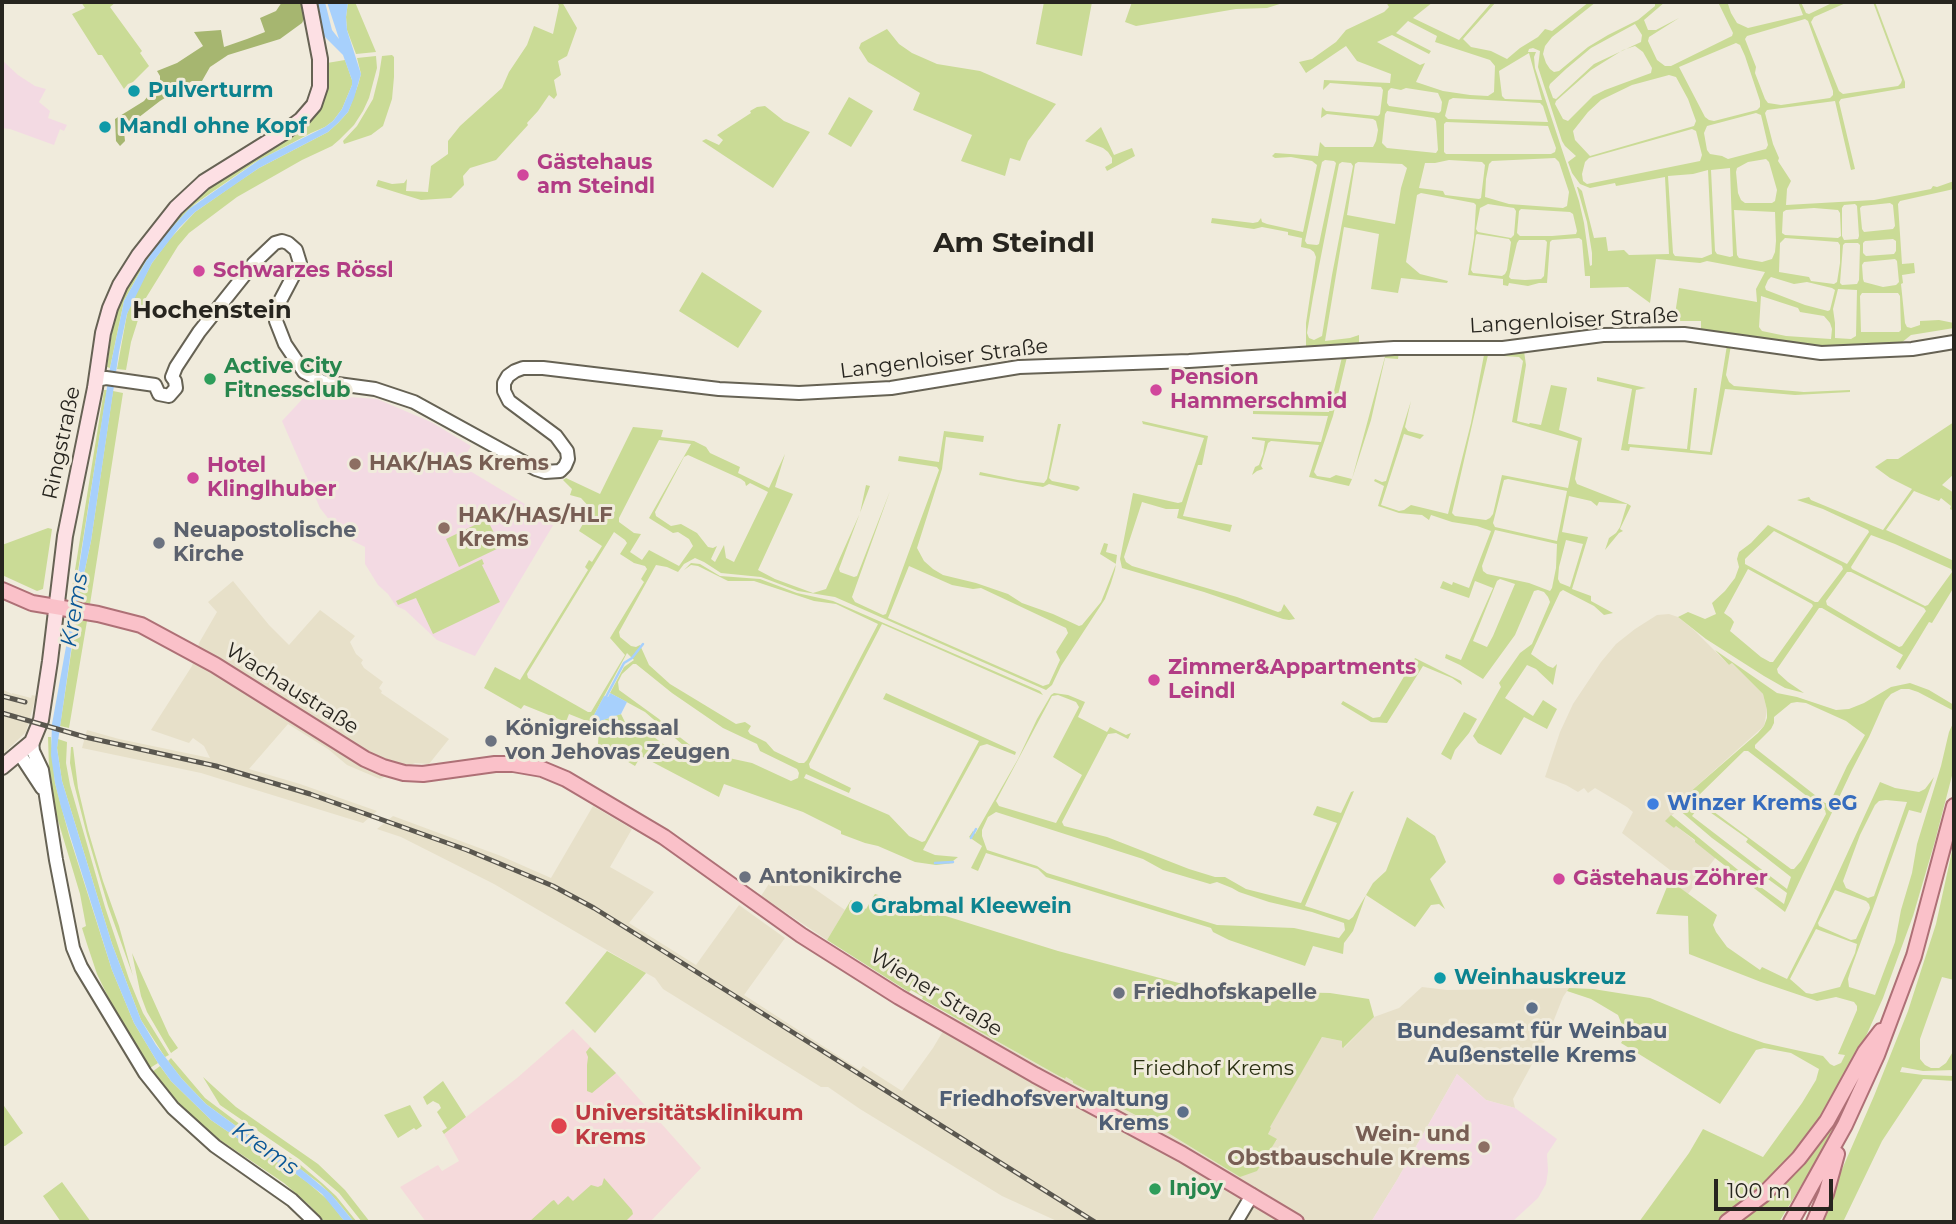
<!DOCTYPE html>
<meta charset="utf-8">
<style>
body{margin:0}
#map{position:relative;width:1956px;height:1224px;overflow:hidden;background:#f0ebdc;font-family:Montserrat,sans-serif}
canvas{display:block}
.frame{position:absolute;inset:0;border:4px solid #27251f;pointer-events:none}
.scale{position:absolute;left:1714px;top:1179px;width:119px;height:32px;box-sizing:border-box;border:4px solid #27251f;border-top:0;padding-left:9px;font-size:21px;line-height:24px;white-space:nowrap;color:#27251f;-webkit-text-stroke:5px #f0ebdc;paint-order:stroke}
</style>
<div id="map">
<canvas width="1956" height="1224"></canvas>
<div class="frame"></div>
<div class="scale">100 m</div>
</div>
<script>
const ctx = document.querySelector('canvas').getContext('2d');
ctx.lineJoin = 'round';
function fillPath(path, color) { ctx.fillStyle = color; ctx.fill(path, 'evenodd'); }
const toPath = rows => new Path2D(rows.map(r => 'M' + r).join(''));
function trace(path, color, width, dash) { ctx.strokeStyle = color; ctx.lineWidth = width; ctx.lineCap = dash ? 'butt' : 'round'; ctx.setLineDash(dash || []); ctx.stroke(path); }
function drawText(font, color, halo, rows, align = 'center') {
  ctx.font = font + ' Montserrat,sans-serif'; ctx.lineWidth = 6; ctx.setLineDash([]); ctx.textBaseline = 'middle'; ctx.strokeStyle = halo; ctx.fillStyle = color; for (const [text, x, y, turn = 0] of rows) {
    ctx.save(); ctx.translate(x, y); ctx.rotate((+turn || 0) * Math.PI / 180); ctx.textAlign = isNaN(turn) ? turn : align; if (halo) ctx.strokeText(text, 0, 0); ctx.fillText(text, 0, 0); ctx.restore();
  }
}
fillPath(toPath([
 [233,581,269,625,289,645,320,610,355,636,350,642,356,654,363,660,361,663,364,668,383,682,379,688,382,691,381,693,449,739,429,764,415,763,380,779,347,765,328,749,288,724,249,769,300,784,377,811,363,823,201,773,82,748,87,730,119,739,210,758,204,746,193,738,189,743,151,730,192,666,199,643,217,612,208,602],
 [1669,614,1678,617,1695,631,1729,665,1732,663,1763,694,1767,710,1764,726,1689,793,1690,798,1666,821,1674,828,1676,826,1716,857,1688,894,1679,887,1683,880,1622,833,1633,812,1627,807,1595,788,1588,793,1584,788,1578,792,1566,785,1545,777,1560,732,1573,704,1601,662,1616,644,1635,629,1657,615],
 [2,689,12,694,12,693,31,698,32,695,36,696,26,732,2,755],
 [593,806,632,829,610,867,654,892,629,923,696,965,739,905,785,938,744,995,860,1070,863,1066,902,1091,933,1048,952,1016,1059,1076,1064,1079,1066,1077,1074,1081,1073,1083,1155,1125,1240,1177,1277,1140,1268,1134,1269,1127,1322,1037,1342,1041,1344,1048,1374,1017,1399,1008,1422,987,1447,990,1569,988,1563,997,1548,1035,1513,1099,1515,1108,1486,1100,1457,1074,1397,1180,1371,1222,1059,1222,1002,1196,860,1109,828,1087,821,1087,663,989,655,978,646,973,494,884,401,837,377,829,393,816,501,856,551,878],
 [774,876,802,880,845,910,827,940,761,896]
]), '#e7e0c9');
fillPath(toPath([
 [2,60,18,75,35,86,46,89,39,102,50,111,48,118,67,125,64,131,60,129,54,145,10,129,2,128],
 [307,394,377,399,431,422,471,446,460,465,555,522,475,656,437,640,405,610,396,606,388,594,378,585,365,564,365,547,341,535,320,508,282,421],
 [1457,1074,1486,1100,1515,1108,1557,1139,1547,1154,1548,1171,1546,1184,1538,1198,1512,1222,1371,1222,1397,1180]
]), '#f3dae3');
fillPath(toPath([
 [573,1029,616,1073,701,1168,650,1222,426,1222,400,1187,438,1165,442,1171,459,1161,444,1134,517,1078]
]), '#f5dadb');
fillPath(toPath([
 [81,2,116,2,110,7,142,51,140,53,149,66,133,82,128,84,124,89,102,55,98,55,72,14,85,8],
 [348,2,355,2,376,52,356,54,347,30,346,17],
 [557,2,562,2,577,28,567,56,558,61,561,75,554,80,557,95,554,99,549,95,538,111,527,123,528,125,496,160,470,168,463,176,464,185,451,198,421,200,376,186,378,180,392,184,404,183,407,179,406,191,428,192,431,166,448,154,448,141,460,126,502,88,509,72,527,45,534,26,553,34,559,6],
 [1044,2,1092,2,1082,56,1036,44],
 [1132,2,1286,2,1267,8,1236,9,1136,26,1125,22],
 [1386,2,1433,2,1413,18,1459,40,1492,2,1496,2,1463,39,1471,47,1491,51,1507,59,1520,48,1538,37,1545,29,1552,31,1589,2,1596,2,1552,37,1545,46,1543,54,1546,63,1550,69,1554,72,1559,71,1588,47,1608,35,1638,20,1655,6,1655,2,1665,2,1644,20,1648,30,1656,30,1679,18,1649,37,1648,41,1657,60,1665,66,1671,66,1732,36,1733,33,1718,2,1729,2,1728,4,1731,13,1737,23,1748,28,1803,15,1798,2,1801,2,1806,13,1809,14,1834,2,1848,2,1814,17,1811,22,1839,91,1843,94,1898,86,1901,83,1902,80,1873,2,1875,2,1905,82,1905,88,1841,99,1839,102,1855,169,1851,170,1835,101,1767,110,1765,113,1773,144,1779,158,1778,161,1791,181,1787,189,1786,205,1874,200,1931,189,1933,186,1937,187,1954,181,1954,189,1900,201,1898,204,1902,264,1914,263,1915,273,1902,275,1903,283,1901,284,1905,323,1907,327,1911,328,1920,325,1920,321,1939,320,1954,323,1954,328,1911,335,1901,343,1901,346,1819,349,1701,331,1701,321,1674,321,1679,288,1757,302,1756,289,1765,272,1707,261,1700,263,1656,259,1650,303,1628,287,1590,288,1590,276,1585,276,1582,240,1579,238,1552,240,1550,242,1547,283,1539,283,1528,286,1509,283,1508,286,1503,285,1503,279,1468,275,1474,238,1476,205,1474,203,1421,193,1417,195,1406,262,1420,274,1448,281,1447,283,1401,278,1398,293,1371,289,1379,234,1344,227,1325,341,1350,338,1359,335,1359,343,1306,347,1306,323,1316,257,1314,252,1310,249,1301,247,1302,238,1288,235,1288,232,1262,227,1254,229,1211,223,1212,218,1253,223,1258,222,1261,218,1262,222,1267,224,1303,232,1317,165,1312,161,1291,157,1275,158,1272,156,1275,153,1318,156,1320,142,1325,147,1373,147,1376,141,1378,130,1376,121,1373,119,1327,114,1321,118,1322,107,1326,111,1378,116,1380,114,1383,90,1381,87,1330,83,1323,90,1324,80,1390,83,1391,74,1357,61,1346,46,1306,73,1299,62,1312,59,1336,42,1346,30,1384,12,1389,7],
 [1805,19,1808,21,1833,91,1833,95,1830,98,1781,105,1768,103,1765,99,1755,73,1756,67,1745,39,1747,36],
 [1408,21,1437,36,1435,42,1490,60,1495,66,1494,92,1488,96,1470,95,1443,91,1416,82,1425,63,1420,65,1377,42,1392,35,1429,54,1431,51,1396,33],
 [1635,24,1642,35,1641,42,1594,64,1556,99,1553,98,1549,87,1550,84,1566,69,1591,48],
 [1736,43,1740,45,1745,56,1760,101,1760,107,1757,110,1714,121,1709,120,1705,117,1679,67],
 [1635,46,1643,52,1652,68,1651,73,1605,90,1593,96,1568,121,1563,119,1555,104,1556,101,1591,70,1623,50],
 [1533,48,1540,51,1538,67,1562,141,1565,146,1576,156,1568,162,1572,173,1580,184,1590,188,1615,183,1616,186,1665,177,1669,254,1629,255,1624,250,1608,251,1606,237,1594,238,1582,191,1578,187,1577,187,1587,222,1592,253,1592,265,1590,266,1584,223,1579,201,1535,68,1534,57,1536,52,1528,52,1529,49],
 [1529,53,1542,100,1505,99,1502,96,1499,71],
 [1669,75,1676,77,1688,99,1696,121,1694,126,1590,156,1575,140,1573,131,1588,112,1601,100,1632,85],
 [1391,88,1401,90,1406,88,1438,93,1442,102,1441,111,1439,113,1389,106,1387,103,1388,91],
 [1453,98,1540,103,1543,106,1548,122,1448,119,1445,116,1449,100],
 [1387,111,1434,118,1436,121,1438,150,1436,153,1387,148,1382,143,1385,114],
 [1756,113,1761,115,1768,145,1766,149,1728,159,1722,156,1710,154,1707,150,1704,133,1707,126],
 [1446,122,1548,126,1556,148,1555,152,1551,154,1446,154,1444,152,1444,124],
 [1692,129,1696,131,1702,155,1700,161,1587,184,1583,181,1582,174,1585,162,1589,158],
 [1555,158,1559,162,1569,192,1567,206,1563,208,1509,204,1485,197,1486,179,1489,164,1492,161],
 [1766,159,1769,162,1777,190,1775,201,1772,203,1745,203,1741,200,1738,193,1736,172,1737,168,1748,162],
 [1325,160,1334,161,1336,163,1319,244,1317,245,1307,244,1305,241,1322,162],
 [1449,160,1482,162,1485,165,1481,198,1479,199,1445,195,1443,191,1419,188,1425,163,1435,163],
 [1342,162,1351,163,1353,166,1332,275,1322,336,1314,340,1309,338,1307,333,1313,297,1339,164],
 [1358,162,1402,164,1407,168,1401,188,1395,224,1347,215,1355,164],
 [1730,168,1733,256,1730,257,1717,254,1715,251,1711,170],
 [1708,170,1712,254,1702,258,1675,256,1673,253,1668,176,1693,174],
 [1890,203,1893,205,1895,226,1893,229,1864,232,1862,229,1860,208,1862,206],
 [1488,204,1514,208,1516,211,1514,235,1511,238,1478,232,1476,229,1480,208],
 [1855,204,1857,206,1859,236,1858,239,1844,240,1842,236,1842,208,1844,205],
 [1814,208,1838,210,1840,213,1841,236,1838,238,1785,235,1782,233,1783,212,1786,210],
 [1521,209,1570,212,1573,214,1577,231,1576,234,1552,236,1520,236,1517,233,1519,211],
 [1734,210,1775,212,1776,241,1775,252,1772,259,1762,262,1739,258,1737,255],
 [1477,234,1509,239,1511,242,1507,270,1505,274,1502,276,1473,273,1471,270,1476,235],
 [1785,238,1838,242,1840,245,1840,263,1837,282,1834,284,1811,281,1809,277,1779,272,1780,243],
 [1893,239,1896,241,1896,251,1894,254,1866,256,1863,253,1863,243,1865,241],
 [1519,240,1545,240,1547,242,1544,276,1541,279,1525,280,1511,279,1509,277,1517,243],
 [1845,243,1858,243,1860,245,1859,280,1857,284,1842,285,1840,283,1843,245],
 [1895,259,1897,261,1899,282,1896,285,1883,287,1864,282,1863,279,1862,265,1864,262],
 [1771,277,1794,284,1807,282,1832,288,1835,290,1830,310,1828,311,1805,305,1766,290,1765,287,1768,280],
 [1838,289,1857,290,1856,336,1851,339,1835,338,1835,323,1833,309],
 [1862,293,1898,293,1900,296,1901,330,1899,332,1861,332,1860,296],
 [1761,296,1798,308,1800,312,1824,316,1830,323,1832,329,1831,339,1786,336,1762,331,1759,327],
 [887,29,899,44,912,53,937,64,980,71,1056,104,1028,141,1020,161,1010,158,1005,176,961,161,972,135,913,110,920,93,868,62,859,48,861,43],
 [392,55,394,57,394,77,392,99,383,126,371,135,344,144,343,141,357,126,373,99,379,75,382,56],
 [376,56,377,68,369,98,363,111,354,125,339,140,332,146,302,160,237,197,189,233,178,246,144,301,131,342,126,370,117,369,127,314,132,300,152,263,169,240,195,212,238,182,259,168,328,132,338,123,348,112,358,85,361,74,357,58],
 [345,60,352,80,352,85,342,109,333,121,325,127,311,133,254,163,195,204,164,236,146,261,124,301,110,368,107,367,115,310,118,300,143,258,195,195,304,123,327,63],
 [849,97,873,111,851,147,828,134],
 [765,106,784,121,810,132,773,188,702,141,706,139,719,145,723,140,717,135,751,113,750,111,757,107],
 [1101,127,1114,155,1132,148,1135,156,1107,171,1105,167,1112,163,1112,158,1108,152,1103,148,1085,141],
 [702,272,762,311,738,348,679,311],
 [1727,345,1731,345,1726,375,1729,382,1734,386,1804,392,1850,390,1850,392,1795,395,1725,389,1712,455,1630,447,1629,451,1621,450,1632,389,1597,381,1597,377,1646,388,1636,390,1628,444,1687,449,1694,388,1697,388,1690,450,1710,452],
 [1399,351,1398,359,1385,358,1371,420,1352,479,1349,486,1309,477,1319,445,1271,441,1268,443,1261,466,1263,469,1257,471,1252,475,1255,467,1259,465,1263,454,1265,441,1252,439,1252,437,1321,442,1328,416,1253,414,1253,411,1329,412,1342,357,1347,357,1333,416,1314,472,1317,476,1330,478,1336,475,1352,479,1386,353],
 [1424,351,1524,351,1526,365,1517,421,1529,424,1530,423,1541,425,1551,385,1567,388,1559,430,1582,438,1575,479,1577,484,1628,504,1631,506,1620,529,1623,531,1619,533,1605,550,1609,538,1616,533,1620,527,1627,504,1599,502,1597,506,1591,501,1569,496,1562,532,1588,537,1572,589,1591,596,1591,601,1613,613,1604,615,1594,606,1563,590,1560,592,1531,654,1548,666,1553,668,1557,664,1553,685,1536,669,1527,665,1505,698,1533,716,1543,700,1557,709,1547,729,1524,717,1501,755,1478,743,1473,736,1501,687,1499,683,1520,653,1532,644,1550,602,1548,597,1544,592,1538,590,1534,591,1515,635,1483,679,1460,665,1445,658,1446,654,1461,660,1493,588,1475,581,1469,598,1440,588,1443,581,1452,585,1453,582,1469,588,1491,531,1477,526,1452,522,1431,515,1429,520,1422,515,1399,513,1378,506,1384,486,1374,481,1375,479,1382,482,1386,481,1411,401,1405,427,1408,431,1424,435,1420,439,1404,434,1381,505,1399,511,1404,510,1411,505,1448,514,1471,423,1484,355,1423,354],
 [1488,355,1519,357,1523,361,1512,422,1578,441,1568,488,1502,475,1493,514,1490,518,1486,520,1455,516,1452,513],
 [1508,479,1567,491,1557,541,1495,527,1493,523,1504,480],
 [1495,530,1557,544,1556,568,1552,588,1550,591,1529,583,1487,574,1483,571,1482,566],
 [1566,540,1583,544,1570,587,1560,583,1558,579,1559,567],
 [1500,579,1515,584,1493,636,1487,647,1473,641,1497,581],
 [104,390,107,390,73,602,70,601],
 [113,391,123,393,90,604,78,602,91,541],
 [1142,421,1208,436,1202,465,1198,465,1183,516,1232,525,1230,532,1177,518,1179,509,1166,509,1142,502,1124,557,1126,562,1132,566,1237,597,1278,612,1281,611,1284,604,1295,619,1289,620,1283,619,1204,592,1122,568,1120,559,1133,493,1178,503,1182,502,1204,438,1143,424],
 [1954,422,1954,474,1942,485,1954,493,1954,511,1950,509,1951,506,1941,498,1939,501,1914,491,1886,530,1954,561,1954,587,1932,623,1929,622,1900,670,1896,667,1903,655,1822,608,1819,608,1777,669,1778,673,1788,682,1804,693,1785,688,1764,676,1706,639,1678,617,1688,612,1705,619,1716,614,1712,603,1725,591,1735,578,1739,567,1737,559,1739,552,1751,543,1768,525,1847,564,1869,532,1868,530,1823,509,1797,500,1809,497,1811,500,1883,530,1912,489,1890,478,1875,467,1887,459,1898,459],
 [1774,531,1842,566,1843,569,1818,602,1815,602,1745,564,1745,559],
 [1871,535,1895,544,1951,569,1952,572,1928,605,1925,606,1852,569,1851,567],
 [1748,569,1812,604,1813,606,1773,662,1770,662,1761,657,1730,631,1734,622,1731,618,1724,613],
 [1847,572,1851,572,1924,608,1926,611,1902,646,1899,647,1881,637,1827,605,1826,601],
 [1058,424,1061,424,1049,478,1052,481,1078,486,1080,488,1077,491,1049,484,1043,487,979,475,980,472,1018,480,1044,483,1047,479],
 [633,427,663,430,661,437,694,441,706,447,710,453,740,467,738,473,769,488,785,454,775,487,793,494,758,570,775,579,813,593,826,589,860,513,866,485,870,486,839,569,840,572,854,577,857,576,890,491,852,597,855,602,883,615,886,614,939,470,937,467,898,461,899,456,939,462,944,431,984,436,983,442,946,437,942,469,917,548,924,561,933,569,943,575,976,583,1008,594,1022,603,1053,614,1079,626,1082,625,1101,602,1116,564,1100,554,1104,543,1108,544,1106,552,1117,555,1115,570,1111,583,1105,599,1061,666,1052,685,1046,690,835,597,798,591,761,577,721,573,704,562,695,558,684,564,678,572,667,567,656,565,619,632,620,637,631,646,636,647,640,645,649,665,670,684,736,724,745,722,751,726,748,731,750,734,766,742,774,751,799,763,804,763,807,760,878,624,836,604,814,601,754,581,728,581,698,566,691,565,684,570,691,563,700,564,720,576,760,579,797,593,833,601,1040,691,1043,695,882,624,809,764,810,768,851,788,849,793,806,774,804,778,889,815,909,836,922,842,925,841,979,741,883,699,886,693,1016,752,1015,755,987,744,980,746,923,850,935,855,958,857,953,861,954,863,936,865,915,862,878,846,865,843,841,834,841,831,803,812,724,784,719,797,641,756,635,766,598,744,599,726,569,714,566,722,524,705,521,709,484,688,495,667,520,680,588,570,585,567,589,560,592,562,602,546,579,531,591,509,581,498,570,495,572,489,563,480,566,478,600,494],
 [659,440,691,444,649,518,673,533,678,532,689,539,693,546,679,566,649,550,642,560,630,552,641,534,634,533,619,522,619,518],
 [688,455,741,479,745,482,746,486,750,483,768,492,734,562,726,558,724,545,715,562,711,559,717,546,713,548,708,547,697,533,681,524,671,526,656,516,655,512,684,457],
 [614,532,625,540,627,543,620,554,634,563,645,566,647,569,641,579,644,582,610,638,625,655,591,712,588,712,528,678,527,674],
 [909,566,952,585,973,589,981,588,1066,628,1068,633,1056,652,1060,660,1049,684,1043,686,888,618],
 [627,653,634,660,624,667,610,693,645,712,691,752,684,755,671,750,650,734,638,731,626,724,621,714,600,721,593,717],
 [633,664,636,664,672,693,723,728,757,744,760,751,797,769,799,773,798,778,791,781,752,763,701,752,690,745,668,728,659,719,619,690,618,682,622,674],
 [487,519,501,547,459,567,446,539],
 [48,528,52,529,43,589,37,591,2,575,2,545],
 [482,559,484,564,482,565,500,602,433,634,416,598,398,605,396,601],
 [76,620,87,621,69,728,60,726],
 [1715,650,1777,693,1797,697,1836,710,1849,709,1864,703,1891,687,1910,683,1929,690,1954,705,1954,711,1918,692,1909,689,1901,689,1891,694,1885,701,1869,737,1852,770,1785,912,1715,858,1695,842,1695,840,1676,826,1674,828,1665,821,1671,815,1743,874,1784,904,1787,893,1712,838,1678,809,1688,800,1698,808,1692,816,1787,889,1791,877,1746,842,1748,839,1690,798,1689,793,1758,733,1764,726,1767,718,1767,710,1763,694,1732,663,1729,665],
 [1797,702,1806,703,1846,721,1865,735,1847,766,1831,800,1827,803,1825,803,1755,748,1755,745,1771,729,1774,723,1774,717,1791,703],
 [1744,751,1748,751,1825,810,1826,814,1801,861,1794,869,1791,869,1698,800,1697,797],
 [1415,658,1461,681,1462,685,1452,678,1423,666,1387,723,1371,722,1341,704,1343,701,1373,718,1380,717],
 [1054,693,1068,695,1085,702,1078,717,1107,732,1110,727,1126,735,1131,733,1128,739,1116,733,1108,734,1062,822,1064,826,1107,837,1189,869,1215,877,1225,877,1246,889,1301,903,1337,823,1313,815,1317,806,1341,813,1351,792,1354,791,1305,906,1349,920,1353,917,1366,895,1373,883,1386,871,1407,817,1435,836,1446,862,1430,879,1445,909,1439,904,1431,905,1415,927,1366,895,1353,931,1344,943,1343,954,1313,946,1305,966,1229,940,1213,932,1211,928,1046,877,1038,869,986,853,978,871,971,868,982,846,969,837,973,831,975,834,1018,759,1037,719,1051,695],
 [1058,695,1076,702,1079,707,1053,757,1082,775,1056,823,999,806,996,801,1052,696],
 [996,812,1143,859,1163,870,1210,884,1217,882,1232,888,1239,892,1269,902,1312,912,1344,923,1345,930,1339,938,1294,928,1217,925,1047,873,1037,866,987,850,982,836,982,830,988,817],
 [1464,712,1477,719,1469,733,1455,750,1451,760,1441,754],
 [1954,721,1954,768,1935,841,1913,916,1883,998,1858,1054,1811,1136,1742,1206,1720,1222,1639,1222,1689,1153,1703,1129,1763,1157,1802,1103,1816,1080,1819,1069,1791,1053,1764,1048,1756,1050,1720,1104,1621,1043,1626,1035,1618,1015,1591,999,1567,991,1569,988,1593,989,1650,998,1730,1031,1764,1043,1823,1056,1830,1064,1834,1066,1841,1063,1845,1055,1838,1054,1857,1010,1857,1006,1854,1002,1836,997,1817,1001,1761,982,1689,954,1688,916,1656,914,1673,872,1683,880,1679,887,1717,915,1713,925,1716,932,1727,947,1760,970,1762,967,1787,979,1814,926,1880,782,1895,788,1919,792,1925,789,1934,777,1921,813,1909,810,1851,969,1848,979,1849,987,1875,995,1895,942,1901,910,1912,873,1917,844,1941,766,1949,732],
 [1886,800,1907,802,1874,896,1868,898,1846,888,1843,881,1860,835,1875,805,1879,801],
 [1835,890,1866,901,1869,904,1870,908,1856,939,1851,940,1819,926,1818,923],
 [1816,929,1857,944,1855,953,1840,987,1812,994,1806,993,1790,979],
 [48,737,51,737,55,783,69,835,112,970,134,1023,158,1063,150,1068,112,1005,97,974,87,944,82,928,86,926,80,894,54,807,49,769],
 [58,739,67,742,66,763,70,785,105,907,129,979,143,1013,169,1055,165,1057,141,1020,112,944,62,781,57,748],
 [71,747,73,747,78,788,88,830,103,881,119,926,133,976,108,906,87,835,74,784,70,763],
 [1954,842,1954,980,1942,977,1920,1039,1920,1059,1925,1065,1931,1068,1939,1068,1946,1063,1954,1050,1954,1070,1923,1071,1902,1067,1900,1072,1923,1075,1954,1076,1954,1081,1923,1079,1882,1141,1843,1222,1819,1222,1874,1096,1908,1011,1936,924],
 [875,894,1058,951,1194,987,1236,991,1330,993,1369,999,1374,1017,1343,1048,1342,1047,1342,1041,1322,1037,1270,1127,1271,1128,1268,1134,1277,1139,1257,1171,1240,1177,1155,1125,1073,1083,1073,1081,1066,1077,1065,1079,1059,1076,922,999,923,997,911,990,909,992,827,940,851,900,866,909],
 [607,951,646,973,595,1033,565,1003],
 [132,953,169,1035,178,1048,171,1053,147,1012,141,996],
 [590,1047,616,1073,592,1093,587,1091,587,1065,588,1057,586,1052],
 [171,1058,205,1098,245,1128,297,1162,322,1183,336,1196,357,1222,354,1222,336,1200,320,1184,295,1165,251,1137,206,1104,182,1079,168,1061],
 [160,1066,171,1081,211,1120,243,1142,279,1162,307,1182,328,1200,345,1222,325,1222,309,1205,284,1183,220,1140,193,1117,161,1084,152,1072],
 [203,1077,236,1107,318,1164,345,1190,370,1222,362,1222,339,1193,299,1159,220,1105],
 [443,1081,466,1117,444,1134,442,1131,447,1128,437,1112,441,1108,439,1104,433,1101,427,1105,423,1097],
 [2,1103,23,1133,5,1146,2,1146],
 [410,1105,422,1126,416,1130,414,1128,398,1138,384,1115],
 [1840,1112,1841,1114,1823,1150,1779,1222,1734,1222],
 [604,1178,632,1210,633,1214,625,1222,529,1222,552,1201,554,1200,558,1205,568,1196,573,1201,591,1185,598,1187,602,1185],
 [62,1182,91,1222,61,1222,43,1196]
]), '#cadb96');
fillPath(toPath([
 [282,2,302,2,305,17,302,23,280,39,228,55,210,67,202,81,192,81,160,101,134,121,124,132,125,141,120,146,116,141,115,119,144,101,160,81,160,76,157,71,177,63,203,46,194,32,221,30,224,47,247,39,265,32,260,18,276,11]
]), '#a6b670');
fillPath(toPath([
 [315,2,325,2,332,30,339,39,327,2,348,2,346,17,347,30,361,74,354,98,348,112,338,123,328,132,259,168,195,212,179,228,152,263,127,314,119,352,91,541,78,602,57,748,62,781,112,944,141,1020,156,1045,182,1079,206,1104,251,1137,285,1157,307,1174,331,1194,354,1222,345,1222,322,1194,292,1171,243,1142,211,1120,171,1081,158,1063,134,1023,112,970,61,807,55,783,51,755,52,724,71,619,110,368,124,301,146,261,164,236,189,209,259,160,325,127,333,121,342,109,352,85,352,80,343,55,321,33],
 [610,693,627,702,621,714,600,721,593,717,604,696,608,697]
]), '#a7d0fc');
trace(toPath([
 [606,697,624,663,632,658,643,644],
 [971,838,976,829],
 [935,863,953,862]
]), '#a7d0fc', 2.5);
const tertiary = toPath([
 [172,377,176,367,199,332,254,263,275,243,282,241,288,243,296,250,300,263,280,301,276,310,276,321,285,344,304,372,323,382,375,389,414,402,536,469,545,472,560,471,565,466,568,459,567,451,556,436,517,407,509,401,504,391,504,383,508,376,515,371,523,368,543,368,719,389,799,393,891,388,1019,367,1189,361,1394,348,1503,348,1603,335,1684,334,1821,353,1912,349,1954,342],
 [96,380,106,378,155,385],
 [155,385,159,394,169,396,176,388,175,381,172,377],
 [32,742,33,751,42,770,56,860,73,948,81,967,145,1073,173,1108,215,1146,292,1200,315,1222],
 [19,753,42,788],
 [1236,1222,1252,1195]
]);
const secondary = toPath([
 [2,767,32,742,41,720,50,661,65,536,95,388,103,333,110,308,120,285,139,255,176,208,204,182,286,131,301,120,314,105,320,87,320,59,309,2]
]);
const primary = toPath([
 [2,590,32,603,98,614,141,625,215,665,365,759,383,767,404,773,423,774,495,764,513,764,542,769,566,779,664,837,801,935,899,997,1035,1075,1182,1154,1296,1222],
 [1727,1222,1763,1195,1799,1158,1827,1121,1865,1052,1881,1031],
 [1791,1222,1845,1125,1877,1055,1914,956,1954,806],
 [1814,1222,1826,1194,1837,1154]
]);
trace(tertiary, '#666254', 16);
trace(secondary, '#666254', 18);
trace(primary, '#ae7076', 18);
trace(tertiary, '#fff', 12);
trace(secondary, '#fde0e4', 14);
trace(primary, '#fac1c9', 14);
const rail = toPath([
 [2,696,25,702],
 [2,713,85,737,216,766,310,794,467,850,553,886,594,908,668,954,1095,1222]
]);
trace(rail, '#5a574f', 5);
trace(rail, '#f0ebdc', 2.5, [8]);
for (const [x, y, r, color] of [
 [134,91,7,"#0f9aa8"],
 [105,127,7,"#0f9aa8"],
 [523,175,7,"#d1479c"],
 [199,271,7,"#d1479c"],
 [210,379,7,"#2e9e5b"],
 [1156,390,7,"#d1479c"],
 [355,464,7,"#8d6e63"],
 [193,478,7,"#d1479c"],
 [444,528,7,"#8d6e63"],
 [159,543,7,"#6b7280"],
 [1154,680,7,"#d1479c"],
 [491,741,7,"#6b7280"],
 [1653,804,7,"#3f7fe0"],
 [745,877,7,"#6b7280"],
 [1559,879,7,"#d1479c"],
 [857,907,7,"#0f9aa8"],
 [1440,978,7,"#0f9aa8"],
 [1119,993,7,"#6b7280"],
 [1532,1008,7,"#5c6f8a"],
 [1183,1112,7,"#5c6f8a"],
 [559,1126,9,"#e0444e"],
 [1484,1147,7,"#8d6e63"],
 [1155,1189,7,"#2e9e5b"]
]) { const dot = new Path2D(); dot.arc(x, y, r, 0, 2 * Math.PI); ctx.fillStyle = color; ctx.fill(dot); trace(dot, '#f0ebdc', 2.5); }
drawText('bold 21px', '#0d838f', '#f0ebdc', [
 ["Pulverturm",148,91],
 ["Mandl ohne Kopf",119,127],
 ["Grabmal Kleewein",871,907],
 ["Weinhauskreuz",1454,978]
], 'left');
drawText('bold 21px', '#b23c85', '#f0ebdc', [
 ["Gästehaus",537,163],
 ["am Steindl",537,187],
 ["Schwarzes Rössl",213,271],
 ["Pension",1170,378],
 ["Hammerschmid",1170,402],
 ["Hotel",207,466],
 ["Klinglhuber",207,490],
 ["Zimmer&Appartments",1168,668],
 ["Leindl",1168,692],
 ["Gästehaus Zöhrer",1573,879]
], 'left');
drawText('21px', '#27251f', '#f0ebdc', [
 ["Langenloiser Straße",1574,321,-3],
 ["Langenloiser Straße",944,359,-7],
 ["Ringstraße",62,443,-78],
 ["Wachaustraße",292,689,32],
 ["Wiener Straße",936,993,31]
]);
drawText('bold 21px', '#27864d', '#f0ebdc', [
 ["Active City",224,367],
 ["Fitnessclub",224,391],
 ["Injoy",1169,1189]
], 'left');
drawText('bold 21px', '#785e54', '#f0ebdc', [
 ["HAK/HAS Krems",369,464],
 ["HAK/HAS/HLF",458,516],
 ["Krems",458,540],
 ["Wein- und",1470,1135,"right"],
 ["Obstbauschule Krems",1470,1159,"right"]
], 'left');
drawText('bold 21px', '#5b616d', '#f0ebdc', [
 ["Neuapostolische",173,531],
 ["Kirche",173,555],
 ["Königreichssaal",505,729],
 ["von Jehovas Zeugen",505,753],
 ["Antonikirche",759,877],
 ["Friedhofskapelle",1133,993]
], 'left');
drawText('bold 21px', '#366cbe', '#f0ebdc', [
 ["Winzer Krems eG",1667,804]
], 'left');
drawText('bold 21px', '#4e5e75', '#f0ebdc', [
 ["Bundesamt für Weinbau",1532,1032],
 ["Außenstelle Krems",1532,1056],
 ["Friedhofsverwaltung",1169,1100,"right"],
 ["Krems",1169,1124,"right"]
]);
drawText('21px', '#292f11', '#f0ebdc', [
 ["Friedhof Krems",1213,1069]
]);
drawText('bold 21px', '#be3a42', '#f0ebdc', [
 ["Universitätsklinikum",575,1114],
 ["Krems",575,1138]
], 'left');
drawText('italic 23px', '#095696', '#f0ebdc', [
 ["Krems",75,610,-81],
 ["Krems",265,1149,35]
]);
drawText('bold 24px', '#27251f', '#f0ebdc', [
 ["Hochenstein",212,311]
]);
drawText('bold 28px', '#27251f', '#f0ebdc', [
 ["Am Steindl",1014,244]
]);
</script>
